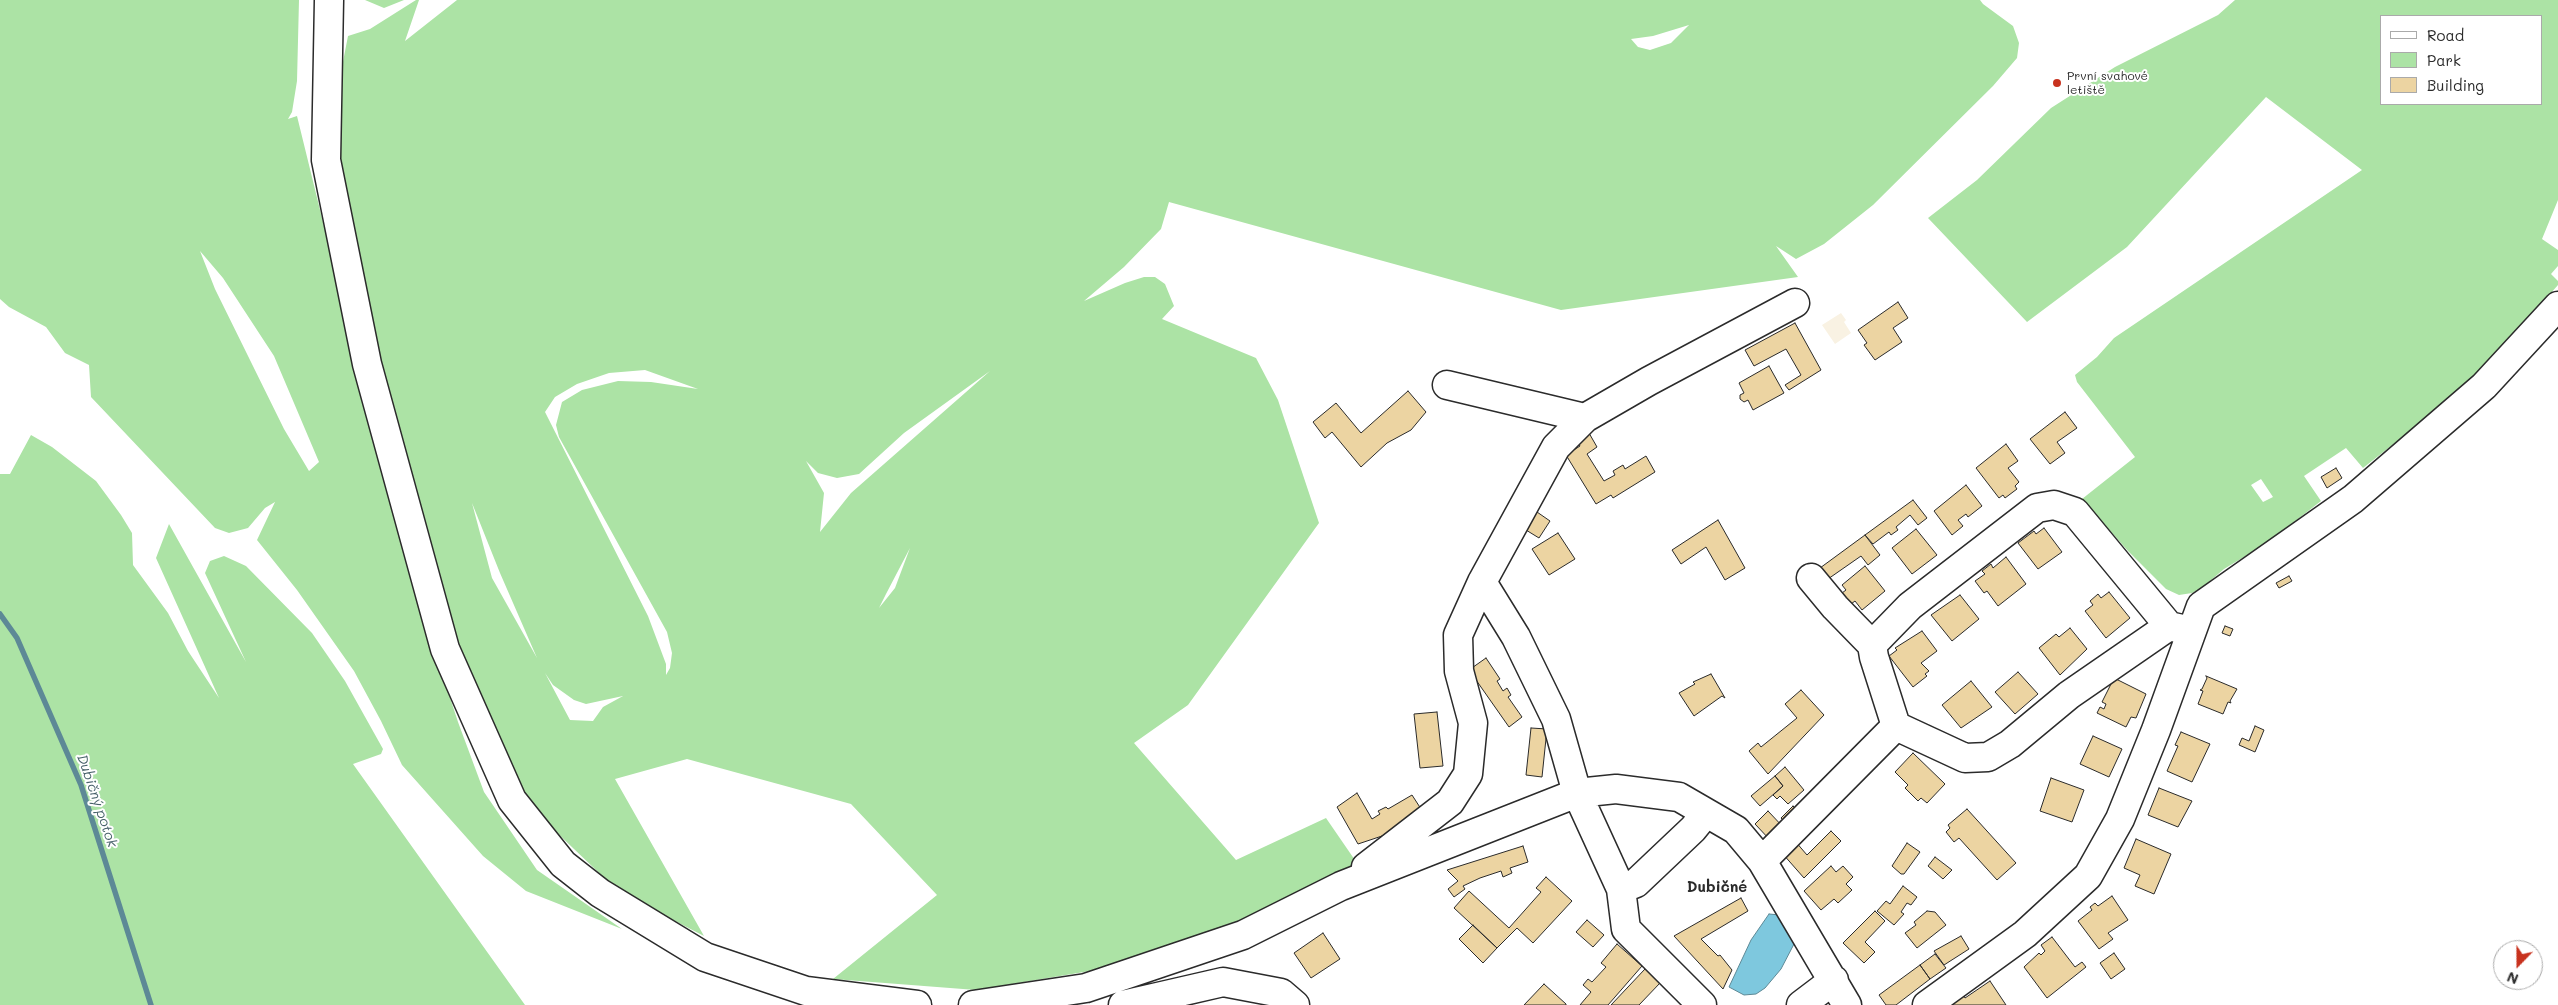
<!DOCTYPE html>
<meta charset="utf-8">
<style>
body{margin:0}
#map{position:relative;width:2558px;height:1005px;overflow:hidden;background:#fff;font-family:Mali,sans-serif}
canvas{display:block}
.legend{position:absolute;left:2380px;top:15px;width:162px;height:90px;box-sizing:border-box;background:#fff;border:1px solid #aaa;margin:0;padding:6px 9px;list-style:none;font-size:15px;color:#2b2b2b}
.legend li{display:flex;align-items:center;gap:10px;height:25px}
.legend b{width:25px;border:1px solid #aaa}
.north{position:absolute;left:2493px;top:940px;width:50px;height:50px;box-sizing:border-box;background:#fff;border:1px solid #aaa;border-radius:50%;rotate:202deg;font-size:14px;font-weight:700;line-height:20px;text-align:center;color:#2b2b2b}
.north::after{content:'';display:block;margin:auto;width:18px;height:22px;background:#c8321e;clip-path:polygon(50% 0,100% 100%,50% 72%,0 100%)}
</style>
<div id="map">
<canvas width="2558" height="1005"></canvas>
<ul class="legend">
<li><b style="height:6px;background:#fff"></b>Road</li>
<li><b style="height:14px;background:#ace3a5"></b>Park</li>
<li><b style="height:14px;background:#ecd4a2"></b>Building</li>
</ul>
<div class="north">N</div>
</div>
<script>
const ctx = document.querySelector('canvas').getContext('2d');
ctx.lineJoin = 'round';
function fillPath(path, color) { ctx.fillStyle = color; ctx.fill(path, 'evenodd'); }
const toPath = rows => new Path2D(rows.map(r => 'M' + r).join(''));
function trace(path, color, width, dash) { ctx.strokeStyle = color; ctx.lineWidth = width; ctx.lineCap = dash ? 'butt' : 'round'; ctx.setLineDash(dash || []); ctx.stroke(path); }
function drawText(font, color, halo, rows, align = 'center') {
  ctx.font = font + ' Mali,sans-serif'; ctx.lineWidth = 4; ctx.setLineDash([]); ctx.textBaseline = 'middle'; ctx.strokeStyle = halo; ctx.fillStyle = color; for (const [text, x, y, turn = 0] of rows) {
    ctx.save(); ctx.translate(x, y); ctx.rotate((+turn || 0) * Math.PI / 180); ctx.textAlign = isNaN(turn) ? turn : align; if (halo) ctx.strokeText(text, 0, 0); ctx.fillText(text, 0, 0); ctx.restore();
  }
}
fillPath(toPath([
 [1841,313,1846,320,1844,322,1851,333,1835,344,1822,325]
]), '#f9f2e3');
fillPath(toPath([
 [0,0,299,0,297,81,292,112,288,119,297,116,382,463,430,637,458,722,484,792,537,870,622,929,526,891,483,856,402,765,381,721,354,671,297,590,257,540,275,502,265,508,248,528,229,533,215,528,91,397,89,365,65,353,46,327,9,307,0,299],
 [200,251,223,278,274,356,319,462,309,471,284,429,215,289],
 [365,0,404,0,384,8],
 [416,0,419,0,405,41,457,0,1980,0,1983,4,2013,26,2019,43,2017,58,1993,86,1873,205,1824,244,1796,259,1776,246,1798,277,1561,310,1169,202,1161,229,1124,267,1084,301,1125,283,1144,277,1155,277,1165,284,1174,306,1162,319,1256,358,1278,400,1319,523,1188,705,1134,743,1236,860,1326,818,1359,866,1250,919,1102,969,976,990,833,979,937,895,851,804,687,759,615,779,704,936,619,892,529,806,449,630,340,203,334,108,348,36,370,29],
 [1689,25,1671,43,1650,50,1638,47,1631,39,1653,36],
 [645,370,698,389,651,382,618,381,582,390,562,402,556,425,559,437,667,632,672,653,670,668,666,675,666,664,648,616,545,412,555,397,577,384,609,373],
 [990,371,851,493,820,532,824,493,806,461,818,473,837,478,859,474,904,433],
 [472,503,500,573,537,658,492,578],
 [910,548,895,588,879,608,886,594],
 [545,673,553,685,574,700,586,704,623,696,603,707,593,721,570,720],
 [2235,0,2558,0,2558,200,2542,239,2558,250,2558,266,2551,274,2558,281,2558,285,2485,367,2424,420,2363,468,2346,448,2304,476,2321,501,2267,543,2224,569,2203,587,2192,593,2179,595,2166,589,2128,551,2082,499,2135,457,2077,382,2075,375,2097,357,2114,338,2362,170,2266,97,2127,247,2027,322,1928,218,1977,180,2051,108,2115,67,2218,15],
 [2382,16,2542,16,2542,104,2382,104],
 [2261,479,2273,497,2263,502,2251,485],
 [31,435,52,447,96,481,121,515,132,533,133,565,168,613,188,651,219,698,156,558,169,524,246,662,205,573,210,561,224,556,246,566,312,633,345,681,383,749,381,754,353,764,525,1005,0,1005,0,474,10,474]
]), '#ace3a5');
const water = toPath([
 [1769,914,1780,915,1790,930,1794,944,1781,969,1765,988,1756,994,1744,995,1729,987,1751,940,1769,914]
]);
fillPath(water, '#7ec8de');
trace(water, '#5d8996', 1);
trace(toPath([
 [0,614,17,638,81,785,151,1005]
]), '#5d8996', 5.5);
const building = toPath([
 [1898,302,1908,318,1893,328,1902,342,1875,360,1864,345,1867,343,1858,330,1898,302],
 [1795,323,1821,370,1789,390,1785,385,1801,375,1786,349,1754,366,1745,350,1795,323],
 [1769,366,1784,393,1753,410,1748,400,1744,402,1740,399,1740,395,1744,393,1739,383,1769,366],
 [1408,391,1426,412,1411,430,1387,443,1361,467,1332,432,1325,438,1313,422,1336,403,1361,433,1408,391],
 [2065,412,2077,428,2057,442,2065,453,2050,464,2030,439,2065,412],
 [1589,433,1597,447,1587,454,1604,481,1615,475,1613,471,1623,465,1625,469,1646,456,1655,472,1613,498,1611,495,1596,504,1566,455,1580,446,1577,441,1589,433],
 [2006,444,2018,461,2008,468,2019,482,2015,486,2017,489,2005,498,2003,495,1999,498,1976,468,2006,444],
 [2336,468,2342,478,2327,488,2321,477,2336,468],
 [1966,485,1982,506,1968,517,1966,514,1958,520,1963,526,1952,535,1934,511,1966,485],
 [1913,500,1927,518,1918,525,1910,515,1896,527,1898,530,1891,535,1889,532,1873,544,1865,535,1913,500],
 [1537,512,1550,521,1539,538,1526,530,1537,512],
 [1718,520,1745,568,1725,580,1706,547,1681,564,1672,550,1718,520],
 [2044,528,2062,552,2038,569,2018,543,2034,531,2036,534,2044,528],
 [1916,529,1937,555,1912,574,1892,548,1916,529],
 [1558,533,1575,559,1549,575,1532,549,1558,533],
 [1865,535,1880,555,1868,565,1861,556,1828,579,1820,568,1865,535],
 [2006,557,2026,584,1998,606,1987,591,1984,593,1975,581,1985,574,1982,571,1991,564,1993,568,2006,557],
 [1865,566,1885,591,1862,610,1855,601,1851,604,1842,593,1846,590,1842,585,1865,566],
 [2289,576,2292,581,2279,588,2276,583,2289,576],
 [2109,592,2130,618,2106,638,2085,611,2093,605,2090,601,2098,594,2101,598,2109,592],
 [1960,595,1979,619,1952,641,1931,615,1960,595],
 [2225,626,2233,629,2230,636,2222,633,2225,626],
 [2070,628,2087,649,2060,675,2039,648,2056,634,2059,637,2070,628],
 [1922,631,1937,651,1921,663,1929,671,1925,674,1927,676,1913,687,1889,656,1897,650,1895,648,1922,631],
 [1486,658,1500,679,1497,681,1503,691,1507,688,1511,695,1508,697,1522,717,1509,727,1469,670,1486,658],
 [2018,672,2038,694,2015,714,1995,692,2018,672],
 [1711,674,1725,698,1722,696,1694,716,1679,693,1695,684,1693,682,1711,674],
 [2206,676,2237,689,2230,701,2231,703,2228,702,2223,714,2198,704,2203,691,2200,690,2202,689,2207,678,2206,676],
 [2114,678,2146,694,2136,718,2131,717,2126,727,2097,713,2100,707,2104,709,2106,704,2102,702,2114,678],
 [1971,681,1992,707,1961,728,1942,705,1971,681],
 [1801,690,1824,715,1768,774,1749,751,1758,743,1761,747,1797,718,1785,704,1801,690],
 [1437,712,1443,766,1420,768,1414,714,1437,712],
 [2255,726,2264,730,2255,752,2239,745,2242,738,2249,741,2255,726],
 [1531,728,1547,729,1542,777,1526,775,1531,728],
 [2181,732,2210,744,2192,782,2167,771,2178,746,2175,745,2181,732],
 [2093,736,2122,749,2109,777,2080,764,2093,736],
 [1913,753,1945,784,1927,803,1921,798,1918,801,1905,788,1908,785,1895,772,1913,753],
 [1785,767,1804,790,1788,804,1780,796,1777,799,1773,795,1783,786,1775,776,1785,767],
 [1775,776,1783,786,1760,806,1751,796,1775,776],
 [2051,778,2084,790,2072,822,2040,811,2051,778],
 [2159,788,2192,801,2178,827,2148,815,2159,788],
 [1357,793,1372,819,1380,814,1378,811,1386,807,1388,809,1412,795,1423,812,1382,836,1358,844,1337,807,1357,793],
 [1793,806,1801,814,1788,826,1781,818,1793,806],
 [1967,809,2016,863,1997,880,1959,838,1954,842,1946,832,1950,828,1948,825,1967,809],
 [1768,811,1785,829,1771,841,1755,824,1768,811],
 [1831,831,1841,841,1804,878,1782,853,1795,841,1807,855,1831,831],
 [2136,839,2171,854,2154,894,2135,886,2140,875,2124,868,2136,839],
 [1907,843,1920,852,1904,874,1901,874,1892,866,1907,843],
 [1523,846,1528,862,1510,868,1512,873,1503,877,1501,871,1480,878,1463,886,1465,889,1454,897,1448,889,1458,881,1447,870,1523,846],
 [1935,857,1952,870,1943,879,1928,866,1935,857],
 [1831,866,1836,872,1843,866,1853,877,1846,884,1852,890,1838,903,1834,899,1821,910,1804,891,1831,866],
 [1546,877,1572,901,1533,943,1517,928,1497,948,1454,908,1469,891,1509,928,1541,892,1536,888,1546,877],
 [1903,886,1917,897,1911,905,1907,903,1901,912,1904,914,1894,925,1877,911,1886,901,1890,904,1903,886],
 [2112,896,2128,920,2108,933,2113,939,2099,949,2078,921,2092,910,2090,907,2095,903,2098,906,2112,896],
 [1741,898,1748,911,1701,939,1718,956,1720,955,1732,970,1723,989,1674,936,1741,898],
 [1875,911,1885,921,1865,942,1875,952,1864,963,1843,943,1875,911],
 [1927,911,1935,912,1946,925,1917,948,1905,933,1916,925,1914,922,1927,911],
 [1587,920,1604,935,1593,947,1576,932,1587,920],
 [1473,925,1497,948,1483,963,1459,939,1473,925],
 [1323,933,1340,959,1311,978,1294,953,1323,933],
 [1961,936,1969,949,1944,965,1934,951,1961,936],
 [2052,937,2075,967,2082,962,2086,967,2047,998,2024,967,2039,953,2041,955,2045,951,2041,945,2052,937],
 [1617,944,1642,966,1608,1005,1580,1005,1591,992,1583,985,1588,979,1592,982,1606,967,1601,963,1617,944],
 [2114,953,2125,969,2111,979,2100,963,2114,953],
 [1935,954,1946,968,1930,979,1920,965,1935,954],
 [1920,965,1930,979,1896,1005,1886,1005,1879,995,1920,965],
 [1645,969,1660,983,1639,1005,1611,1005,1645,969],
 [1990,981,2006,1005,1950,1005,1964,996,1965,998,1990,981],
 [1544,984,1566,1004,1566,1005,1524,1005,1544,984]
]);
fillPath(building, '#ecd4a2');
trace(building, '#2b2b2b', 1);
const minor = toPath([
 [329,0,326,160,367,364,445,649,512,800,563,864,600,893,705,957,806,991,917,1005],
 [1447,385,1585,418],
 [1811,578,1835,607,1872,645],
 [1482,582,1516,637,1556,719,1577,793,1621,889,1626,929,1702,1005],
 [2169,626,2069,695,2010,744,1988,757,1965,758,1896,726,1874,657,1872,645,1910,606,2037,508,2054,505,2075,512,2169,626,2191,631],
 [1762,861,1896,726],
 [1366,867,1450,802,1468,774,1473,723,1459,671,1458,635,1482,582,1556,447,1585,418,1649,381,1795,303],
 [1621,889,1636,883,1693,829,1706,813],
 [973,1005,1086,988,1243,935,1341,886,1577,793,1616,789,1679,797,1736,830,1762,861,1847,1005],
 [1123,1005,1223,982,1281,993,1295,1005],
 [1801,1005,1834,980],
 [1927,1005,2025,934,2088,876,2120,819,2156,730,2201,606,2353,499,2484,386,2558,306]
]);
trace(minor, '#2b2b2b', 31);
trace(minor, '#fff', 28);
for (const [x, y, r, color] of [
 [2057,83,5,"#c8321e"]
]) { const dot = new Path2D(); dot.arc(x, y, r, 0, 2 * Math.PI); ctx.fillStyle = color; ctx.fill(dot); trace(dot, '#fff', 2); }
drawText('12px', '#2b2b2b', '#fff', [
 ["První svahové",2067,76],
 ["letiště",2067,90]
], 'left');
drawText('italic 14px', '#48626a', '#fff', [
 ["Dubičný potok",97,801,71]
]);
drawText('bold 15px', '#2b2b2b', '#fff', [
 ["Dubičné",1717,887]
]);
</script>
